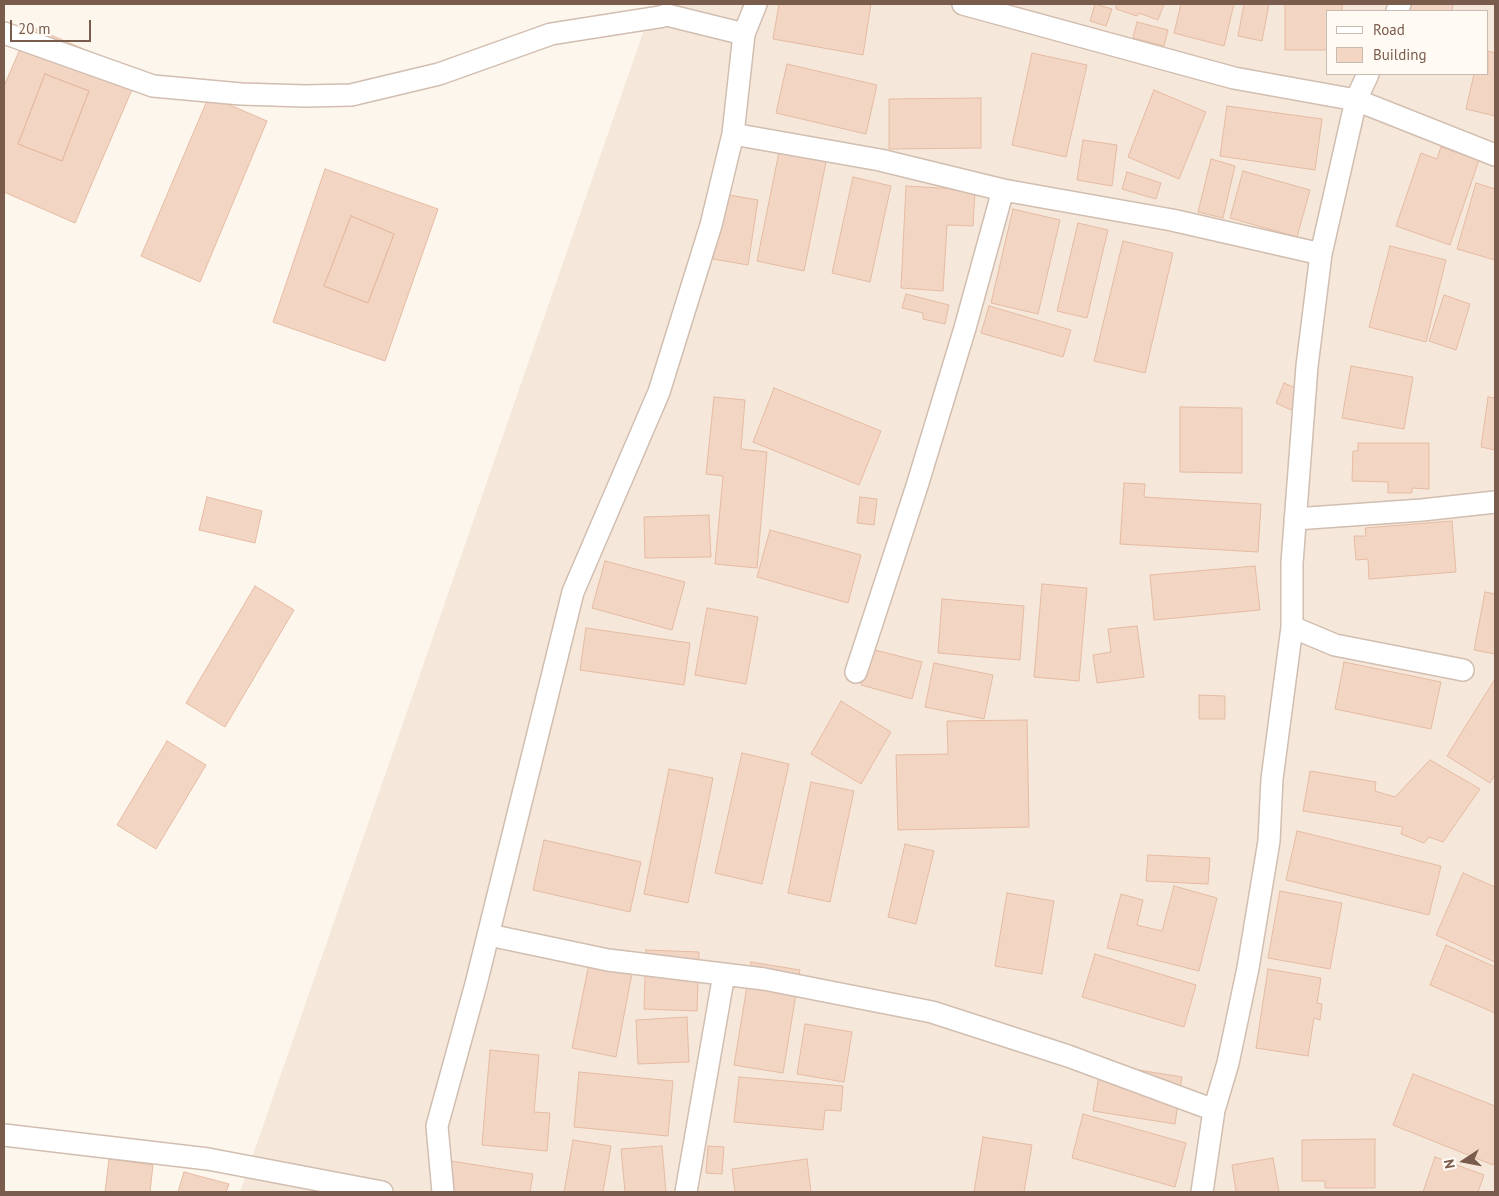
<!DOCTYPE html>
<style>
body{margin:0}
#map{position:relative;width:1499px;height:1196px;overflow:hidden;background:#fdf6ec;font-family:"PT Sans",sans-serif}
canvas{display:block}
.frame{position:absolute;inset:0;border:5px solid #7a5c4d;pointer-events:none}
.legend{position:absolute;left:1326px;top:10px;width:162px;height:65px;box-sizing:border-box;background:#fffaf3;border:1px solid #cabbb1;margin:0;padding:6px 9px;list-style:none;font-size:15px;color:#7a5c4d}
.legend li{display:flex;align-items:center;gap:10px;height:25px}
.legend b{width:25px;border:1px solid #cabbb1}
.north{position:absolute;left:1439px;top:1136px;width:50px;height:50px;-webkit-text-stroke:4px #fffaf3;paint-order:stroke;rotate:259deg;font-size:14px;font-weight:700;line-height:20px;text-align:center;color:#7a5c4d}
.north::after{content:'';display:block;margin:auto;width:18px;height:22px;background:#7a5c4d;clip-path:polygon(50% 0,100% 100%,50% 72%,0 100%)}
.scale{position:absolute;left:10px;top:20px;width:81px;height:22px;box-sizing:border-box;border:2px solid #7a5c4d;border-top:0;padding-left:6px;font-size:15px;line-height:18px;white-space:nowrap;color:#7a5c4d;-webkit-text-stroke:4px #fffaf3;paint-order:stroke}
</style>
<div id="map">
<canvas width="1499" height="1196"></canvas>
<div class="frame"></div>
<ul class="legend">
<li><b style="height:6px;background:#fff"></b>Road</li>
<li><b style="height:14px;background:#f3d5c3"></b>Building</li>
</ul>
<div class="north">N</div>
<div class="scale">20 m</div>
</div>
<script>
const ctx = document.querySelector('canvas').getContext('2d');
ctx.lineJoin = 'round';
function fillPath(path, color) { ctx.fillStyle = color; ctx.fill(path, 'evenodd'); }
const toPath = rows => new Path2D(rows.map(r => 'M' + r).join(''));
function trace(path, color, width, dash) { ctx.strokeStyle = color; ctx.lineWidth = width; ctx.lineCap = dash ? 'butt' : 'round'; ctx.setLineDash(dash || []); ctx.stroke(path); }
fillPath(toPath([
 [653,4,1495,4,1495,1192,240,1192],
 [1328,11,1488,11,1488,74,1328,74]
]), '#f5e8da');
const building = toPath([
 [779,4,871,4,863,55,773,39,779,4],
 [1095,4,1112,9,1106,26,1090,21,1095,4],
 [1116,4,1164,4,1158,20,1139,13,1137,16,1116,9,1116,4],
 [1181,4,1234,4,1224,46,1174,33,1181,4],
 [1244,4,1269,4,1262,41,1238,36,1244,4],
 [1285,4,1342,4,1342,11,1328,11,1328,50,1285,50,1285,4],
 [1409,4,1453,4,1452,11,1409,11,1409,4],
 [1137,22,1168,30,1164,46,1133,38,1137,22],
 [30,26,102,57,137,78,75,223,4,192,4,86,30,26],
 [45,74,89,91,62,161,18,144,45,74],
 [1488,51,1495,53,1495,116,1466,109,1474,74,1488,74,1488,51],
 [1032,53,1087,65,1066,157,1012,145,1032,53],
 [787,64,877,85,866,134,776,113,787,64],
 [45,74,89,91,62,161,18,144,45,74],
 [1154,90,1206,112,1179,179,1128,157,1154,90],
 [209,96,267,121,200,282,141,256,209,96],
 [981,98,981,148,889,149,889,99,981,98],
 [1227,106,1322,119,1315,170,1220,156,1227,106],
 [1083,140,1117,145,1112,186,1077,180,1083,140],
 [1441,147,1479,160,1450,245,1396,226,1421,153,1437,159,1441,147],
 [779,152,826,162,804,271,757,261,779,152],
 [1211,159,1235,166,1223,218,1198,212,1211,159],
 [325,169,438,209,385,361,273,322,325,169],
 [351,216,394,234,368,303,324,286,351,216],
 [1243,171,1310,190,1297,237,1230,218,1243,171],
 [1127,172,1161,183,1156,199,1122,189,1127,172],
 [853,177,891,186,870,282,832,273,853,177],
 [1476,183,1495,189,1495,260,1457,249,1476,183],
 [906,186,975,190,973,226,947,225,943,291,901,288,906,186],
 [723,194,758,200,748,265,713,259,723,194],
 [1013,209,1060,220,1038,314,991,303,1013,209],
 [351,216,394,234,368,303,324,286,351,216],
 [1078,223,1108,230,1087,318,1057,311,1078,223],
 [1123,241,1173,253,1145,373,1094,361,1123,241],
 [1390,246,1446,260,1426,342,1369,327,1390,246],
 [906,294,949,305,945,324,923,319,923,313,902,308,906,294],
 [1444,295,1470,304,1456,350,1429,341,1444,295],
 [989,306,1071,330,1063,357,981,333,989,306],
 [1351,366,1413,377,1404,429,1342,418,1351,366],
 [1284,383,1300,390,1291,410,1276,403,1284,383],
 [774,388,881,431,859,485,753,442,774,388],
 [714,397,745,400,741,449,767,452,757,568,715,564,723,476,706,474,714,397],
 [1488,397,1495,398,1495,450,1481,447,1488,397],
 [1180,407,1242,408,1242,473,1180,472,1180,407],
 [1358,443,1429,443,1429,489,1412,488,1412,493,1388,493,1388,482,1352,481,1353,451,1358,451,1358,443],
 [1124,483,1145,484,1144,497,1261,504,1258,552,1120,544,1124,483],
 [207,497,262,511,255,543,199,530,207,497],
 [860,497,877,499,874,525,857,523,860,497],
 [709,515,711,557,645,558,644,517,709,515],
 [1452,521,1456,572,1369,579,1368,559,1356,560,1354,536,1366,536,1365,528,1452,521],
 [770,530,861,555,848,603,757,577,770,530],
 [605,561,685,582,672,630,592,608,605,561],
 [1255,566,1260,610,1154,620,1150,575,1255,566],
 [1042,584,1087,588,1079,681,1034,677,1042,584],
 [255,586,294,610,225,727,186,703,255,586],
 [1485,592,1495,594,1495,654,1474,650,1485,592],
 [942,599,1024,606,1020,660,938,653,942,599],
 [707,608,758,617,746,684,695,675,707,608],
 [1137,626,1144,677,1097,683,1093,655,1111,652,1108,629,1137,626],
 [586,628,690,643,684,685,580,670,586,628],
 [871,649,922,662,912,699,861,685,871,649],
 [1344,662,1441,682,1431,729,1335,709,1344,662],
 [934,663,993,675,984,719,925,707,934,663],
 [1495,679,1495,774,1490,783,1447,756,1495,679],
 [1199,695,1225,696,1225,719,1199,719,1199,695],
 [841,701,891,732,861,784,811,754,841,701],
 [1027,720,1029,827,898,830,896,755,948,754,947,721,1027,720],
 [167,741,206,765,156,849,117,825,167,741],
 [742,753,789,764,762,884,715,873,742,753],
 [1430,760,1480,789,1443,842,1429,837,1424,843,1401,834,1403,827,1303,811,1310,771,1376,782,1375,791,1395,797,1430,760],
 [669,769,713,778,688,903,644,894,669,769],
 [811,782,854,791,830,902,788,893,811,782],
 [1297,831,1441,866,1429,915,1286,880,1297,831],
 [544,840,641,862,630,912,533,890,544,840],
 [905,844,934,851,916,924,888,917,905,844],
 [1148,855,1210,858,1208,884,1146,881,1148,855],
 [1463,873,1495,887,1495,962,1436,935,1463,873],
 [1174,886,1217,898,1199,971,1107,948,1121,894,1143,900,1137,925,1162,931,1174,886],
 [1280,891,1342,903,1330,969,1268,958,1280,891],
 [1007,893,1054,901,1042,974,995,966,1007,893],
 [1446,945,1495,967,1495,1013,1430,985,1446,945],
 [646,950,699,952,697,1011,644,1009,646,950],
 [591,954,634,963,616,1057,572,1048,591,954],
 [1095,954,1196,985,1184,1027,1082,997,1095,954],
 [751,962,800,970,783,1073,734,1065,751,962],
 [1268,969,1321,978,1317,1003,1322,1004,1320,1020,1314,1018,1308,1056,1256,1048,1268,969],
 [687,1017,689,1062,638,1064,636,1020,687,1017],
 [805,1024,852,1032,844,1082,797,1074,805,1024],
 [490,1050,539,1055,534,1112,550,1113,547,1151,482,1145,490,1050],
 [1101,1064,1182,1077,1175,1124,1093,1111,1101,1064],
 [579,1072,673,1081,668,1136,574,1127,579,1072],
 [1413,1074,1495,1106,1495,1159,1493,1165,1393,1125,1413,1074],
 [739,1077,843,1086,841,1111,825,1110,823,1130,734,1122,739,1077],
 [1083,1114,1186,1143,1175,1187,1072,1158,1083,1114],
 [983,1137,1032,1145,1024,1192,974,1192,983,1137],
 [1375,1139,1375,1188,1325,1188,1325,1181,1302,1181,1302,1140,1375,1139],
 [573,1140,611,1146,603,1192,564,1192,573,1140],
 [662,1146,666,1192,625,1192,621,1149,662,1146],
 [708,1146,724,1147,722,1174,706,1173,708,1146],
 [1435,1157,1484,1175,1478,1192,1423,1192,1435,1157],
 [1273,1158,1279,1192,1236,1192,1232,1165,1273,1158],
 [109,1159,153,1165,150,1192,105,1192,109,1159],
 [807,1159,811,1192,735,1192,732,1169,807,1159],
 [445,1160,533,1174,530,1192,440,1192,445,1160],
 [184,1172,229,1184,226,1192,178,1192,184,1172]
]);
fillPath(building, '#f3d5c3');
trace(building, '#e6bba3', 1);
const street = toPath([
 [963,4,1234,78,1356,100,1495,155],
 [1397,11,1400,4],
 [4,33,153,86,241,94,305,96,351,95,439,74,551,34,659,17,667,15,744,34],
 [733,134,880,160,1003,190,1172,220,1321,254],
 [1295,519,1422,510,1495,502],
 [1292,627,1335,645,1463,670],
 [856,672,917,486,965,328,1003,190],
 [489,935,608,960,764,979,932,1012,1068,1056,1214,1110],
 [4,1135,208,1159,382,1192],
 [443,1192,437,1126,476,984,573,592,659,392,711,225,733,134,744,34,756,4],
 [686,1192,724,974],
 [1202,1192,1214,1110,1228,1063,1248,968,1269,841,1272,779,1292,627,1292,563,1307,366,1321,254,1356,100,1368,74]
]);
trace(street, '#d1beb0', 24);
trace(street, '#fff', 21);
</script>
